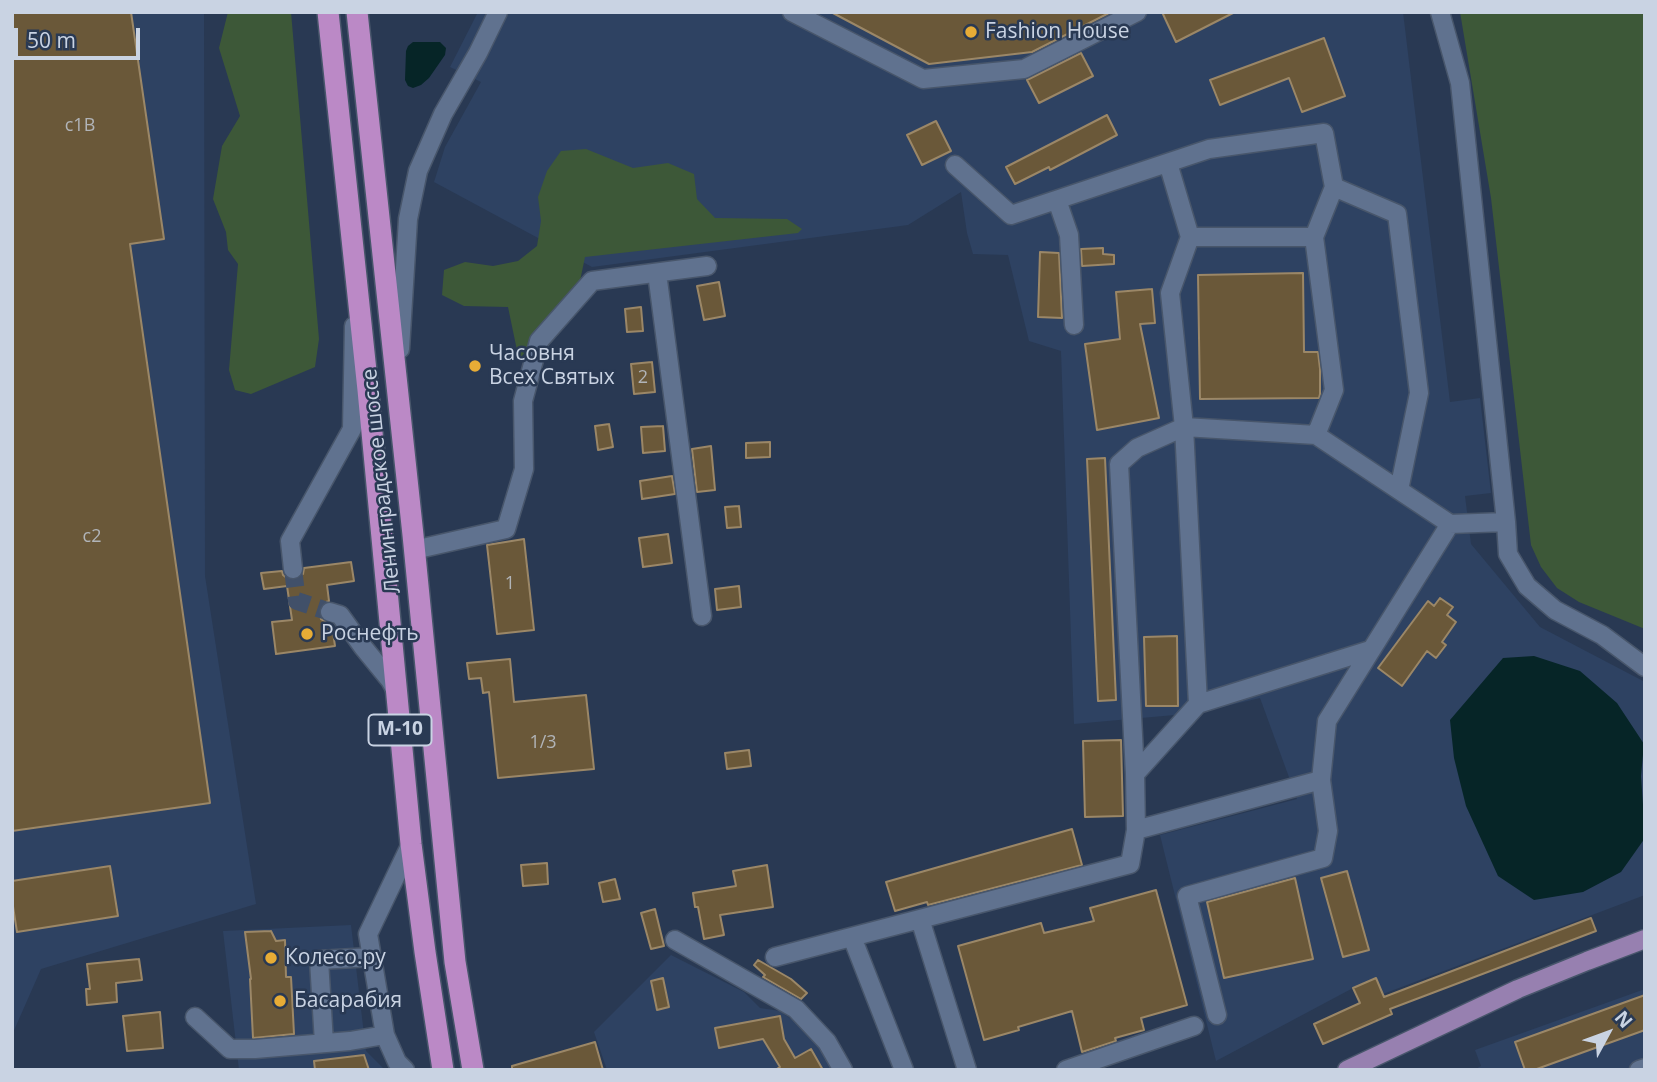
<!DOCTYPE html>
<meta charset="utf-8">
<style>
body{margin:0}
#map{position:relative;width:1657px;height:1082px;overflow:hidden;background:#293953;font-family:"Open Sans",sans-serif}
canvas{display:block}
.frame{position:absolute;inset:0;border:14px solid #c9d3e3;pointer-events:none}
.north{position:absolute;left:1573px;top:998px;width:70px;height:70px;-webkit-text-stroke:5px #293953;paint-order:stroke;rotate:49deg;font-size:19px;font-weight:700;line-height:28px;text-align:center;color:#c9d3e3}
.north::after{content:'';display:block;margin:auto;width:24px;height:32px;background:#c9d3e3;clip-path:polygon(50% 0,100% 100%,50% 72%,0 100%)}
.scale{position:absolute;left:14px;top:28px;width:126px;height:32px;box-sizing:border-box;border:4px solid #c9d3e3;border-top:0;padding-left:9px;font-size:21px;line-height:24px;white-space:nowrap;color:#c9d3e3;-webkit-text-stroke:5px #293953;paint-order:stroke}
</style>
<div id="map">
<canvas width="1657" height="1082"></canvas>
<div class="frame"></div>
<div class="north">N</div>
<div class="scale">50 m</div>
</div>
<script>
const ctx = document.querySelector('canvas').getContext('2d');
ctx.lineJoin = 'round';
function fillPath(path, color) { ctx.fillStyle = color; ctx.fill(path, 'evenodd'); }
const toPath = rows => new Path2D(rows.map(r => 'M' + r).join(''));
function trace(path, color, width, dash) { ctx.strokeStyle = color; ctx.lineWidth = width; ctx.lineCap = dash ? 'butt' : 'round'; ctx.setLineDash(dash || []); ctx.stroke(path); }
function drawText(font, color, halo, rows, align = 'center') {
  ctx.font = font + ' "Open Sans",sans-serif'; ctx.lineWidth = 5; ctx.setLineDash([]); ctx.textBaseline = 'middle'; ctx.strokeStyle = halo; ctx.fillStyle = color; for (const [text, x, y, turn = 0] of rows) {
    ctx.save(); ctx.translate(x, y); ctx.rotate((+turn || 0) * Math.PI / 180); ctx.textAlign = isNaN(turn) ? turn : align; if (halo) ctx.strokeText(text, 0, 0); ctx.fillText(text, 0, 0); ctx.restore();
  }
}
fillPath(toPath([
 [12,12,204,12,205,576,256,904,41,969,12,1035],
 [478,12,1403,12,1450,402,1480,398,1491,493,1465,496,1471,544,1540,627,1645,682,1645,895,1383,994,1375,978,1353,988,1216,1061,1160,835,1297,799,1260,698,1197,713,1074,724,1061,351,1029,341,1008,255,973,254,967,233,961,192,908,225,592,267,434,182,445,147,481,82,450,67],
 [351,925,366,1051,385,1070,239,1070,223,931],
 [671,955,744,992,760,1008,780,1011,816,1037,835,1070,607,1070,594,1032],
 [1645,989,1645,1070,1474,1070,1481,1066,1475,1050]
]), '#2e4262');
fillPath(toPath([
 [228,12,291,12,319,339,315,367,251,394,235,390,229,370,238,264,228,250,226,232,213,199,222,146,240,116,219,48],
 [1460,12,1645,12,1645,629,1579,602,1557,588,1541,567,1531,545,1491,198],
 [586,149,633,168,668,163,694,174,697,199,715,218,787,219,802,229,798,233,585,257,580,281,519,360,508,307,464,306,442,295,444,270,465,262,493,266,518,261,537,246,541,221,538,197,547,171,561,151]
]), '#3d5838');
fillPath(toPath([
 [413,42,440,42,446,48,445,55,429,78,421,85,413,88,408,86,405,80,406,51,408,46],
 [1534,656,1580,671,1617,703,1644,744,1641,776,1645,834,1645,838,1621,872,1583,892,1534,900,1498,876,1466,806,1454,758,1450,720,1503,658]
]), '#062527');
const building = toPath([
 [12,12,131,12,164,239,130,244,210,803,12,831,12,12],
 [831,12,1111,12,1032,52,929,64,831,12],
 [1162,12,1235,12,1176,42,1162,12],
 [1324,38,1345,96,1302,112,1289,78,1220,105,1210,80,1324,38],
 [1081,53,1093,76,1039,103,1027,80,1081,53],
 [1107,115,1117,135,1050,170,1049,167,1015,184,1006,167,1107,115],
 [936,121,951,151,922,165,907,135,936,121],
 [1103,248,1103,254,1114,255,1114,264,1082,266,1081,249,1103,248],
 [1040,252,1059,253,1062,318,1038,317,1040,252],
 [1303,273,1304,352,1318,352,1320,369,1320,394,1319,398,1200,399,1198,275,1303,273],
 [719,282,725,316,704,320,697,286,719,282],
 [1152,289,1155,323,1140,324,1159,418,1097,430,1085,344,1120,339,1116,292,1152,289],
 [641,307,643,331,627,332,625,309,641,307],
 [652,362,655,392,634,394,631,364,652,362],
 [609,424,613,447,598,450,595,426,609,424],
 [663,426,665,451,643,453,641,427,663,426],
 [770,442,770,457,746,458,746,443,770,442],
 [711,446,715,490,697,492,692,449,711,446],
 [1105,458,1116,700,1098,701,1087,459,1105,458],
 [672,476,675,494,642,499,640,481,672,476],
 [739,506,741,527,727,528,725,507,739,506],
 [668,534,672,563,643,567,639,538,668,534],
 [524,539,534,630,497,634,487,545,524,539],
 [351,562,354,581,327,585,329,601,323,603,319,609,321,619,332,625,335,646,276,654,272,622,292,620,287,586,264,589,261,573,282,571,283,575,288,579,295,580,303,574,304,568,351,562],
 [739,586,741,607,717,610,715,589,739,586],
 [1440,598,1453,607,1447,615,1456,622,1442,642,1446,645,1436,658,1427,651,1402,686,1378,668,1428,601,1434,606,1440,598],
 [1177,636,1178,706,1146,706,1144,637,1177,636],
 [510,659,514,702,586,695,594,769,498,778,489,692,483,693,481,678,469,679,467,663,510,659],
 [1121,740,1123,816,1085,817,1083,741,1121,740],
 [749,750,751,766,727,769,725,753,749,750],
 [1072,829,1082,865,928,905,927,902,895,911,886,882,1072,829],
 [547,863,548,884,523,886,521,865,547,863],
 [767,865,773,907,720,915,724,935,704,939,698,907,695,907,693,893,736,886,733,871,767,865],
 [110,866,118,916,17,932,12,900,12,881,110,866],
 [1347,871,1369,950,1343,957,1321,878,1347,871],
 [1295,878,1313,959,1224,978,1207,902,1295,878],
 [615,879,620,899,603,902,599,883,615,879],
 [1156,890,1187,1005,1141,1018,1144,1030,1115,1038,1116,1041,1082,1052,1072,1011,1018,1027,1019,1030,984,1040,958,946,1041,923,1044,933,1094,921,1090,908,1156,890],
 [655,909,664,946,651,949,641,913,655,909],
 [1591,918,1596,931,1390,1009,1392,1014,1323,1044,1314,1024,1360,1003,1353,988,1376,978,1384,997,1591,918],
 [271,931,276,941,285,940,286,977,291,977,294,1034,253,1038,250,979,251,979,245,932,271,931],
 [139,959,142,980,116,983,117,1002,87,1005,86,989,90,989,87,964,139,959],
 [758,960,791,979,807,993,801,999,763,977,765,975,754,965,758,960],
 [663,978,669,1007,657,1010,651,981,663,978],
 [1645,995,1645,1030,1534,1070,1525,1070,1515,1042,1645,995],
 [160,1012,163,1048,127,1051,123,1016,160,1012],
 [780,1016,784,1039,795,1058,811,1049,823,1070,775,1070,780,1067,763,1039,719,1048,715,1028,780,1016],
 [595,1042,603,1070,512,1070,512,1066,595,1042],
 [364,1055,369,1070,315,1070,314,1061,364,1055]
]);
fillPath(building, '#6a5839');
trace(building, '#9b8767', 2);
trace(toPath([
 [293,569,297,601,330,612]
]), '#415069', 18, [18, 9]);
const minor = toPath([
 [792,12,923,79,1024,69,1137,12],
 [1440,12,1460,83,1506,522,1508,554,1527,586,1555,610,1602,635,1645,667],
 [1168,163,1190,237,1170,293,1184,427,1198,704],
 [955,165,1011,215,1209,149,1324,133,1334,187,1397,214,1419,393,1399,490],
 [1057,200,1069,235,1074,325],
 [1190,237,1314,237,1334,390,1316,435],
 [1314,237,1334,187],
 [657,273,702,616],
 [400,349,408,219,418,171,443,114,478,53,498,12],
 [414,550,506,529,524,469,523,401,539,341,592,281,707,266],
 [293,569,290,541,352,429,354,326],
 [330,612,340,615,363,647,390,680,396,691],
 [1135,774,1198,704,1370,650],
 [1136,830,1321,780],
 [920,919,967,1070],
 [852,937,904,1070],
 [675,940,796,1009,827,1042,843,1070],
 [775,957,1130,864,1136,830,1135,774,1119,464,1137,448,1184,427,1316,435,1450,524],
 [1217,1015,1187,896,1323,858,1328,831,1321,780,1327,721,1450,524,1506,522],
 [195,1017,230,1049,255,1049,350,1041,385,1035],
 [324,1043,319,960,372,957],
 [405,1070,397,1062,385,1035,368,934,411,844],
 [1066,1070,1194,1026],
 [1639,1070,1645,1068]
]);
const major = toPath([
 [1347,1070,1518,989,1587,961,1645,939]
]);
const highway = toPath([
 [328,12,368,390,411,844,425,952,443,1070],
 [357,12,413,535,455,962,473,1070]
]);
trace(minor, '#48566b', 21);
trace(major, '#48566b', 21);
trace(highway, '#48566b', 24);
trace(minor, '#60728f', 18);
trace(major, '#9780b0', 18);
trace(highway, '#bb89c6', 21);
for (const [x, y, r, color] of [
 [971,32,7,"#e7ac36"],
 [475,366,7,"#e7ac36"],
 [307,634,7,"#e7ac36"],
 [271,958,7,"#e7ac36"],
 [280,1001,7,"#e7ac36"]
]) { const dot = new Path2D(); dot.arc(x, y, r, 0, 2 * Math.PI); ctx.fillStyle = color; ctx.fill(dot); trace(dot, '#293953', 2.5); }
drawText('18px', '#b1b4b8', null, [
 ["с1В",80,126],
 ["2",643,378],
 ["с2",92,537],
 ["1",510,584],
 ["1/3",543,743]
]);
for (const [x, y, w] of [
 [400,730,63]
]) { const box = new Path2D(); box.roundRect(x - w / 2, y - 15.5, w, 31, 5); ctx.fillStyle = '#293953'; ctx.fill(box); trace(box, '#c9d3e3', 2); }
drawText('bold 19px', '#c9d3e3', null, [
 ["М-10",400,730]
]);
drawText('21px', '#c9d3e3', '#293953', [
 ["Fashion House",985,32],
 ["Часовня",489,354],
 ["Всех Святых",489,378],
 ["Роснефть",321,634],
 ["Колесо.ру",285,958],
 ["Басарабия",294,1001]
], 'left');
drawText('21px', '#c9d3e3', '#293953', [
 ["Ленинградское шоссе",382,481,-96]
]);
</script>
